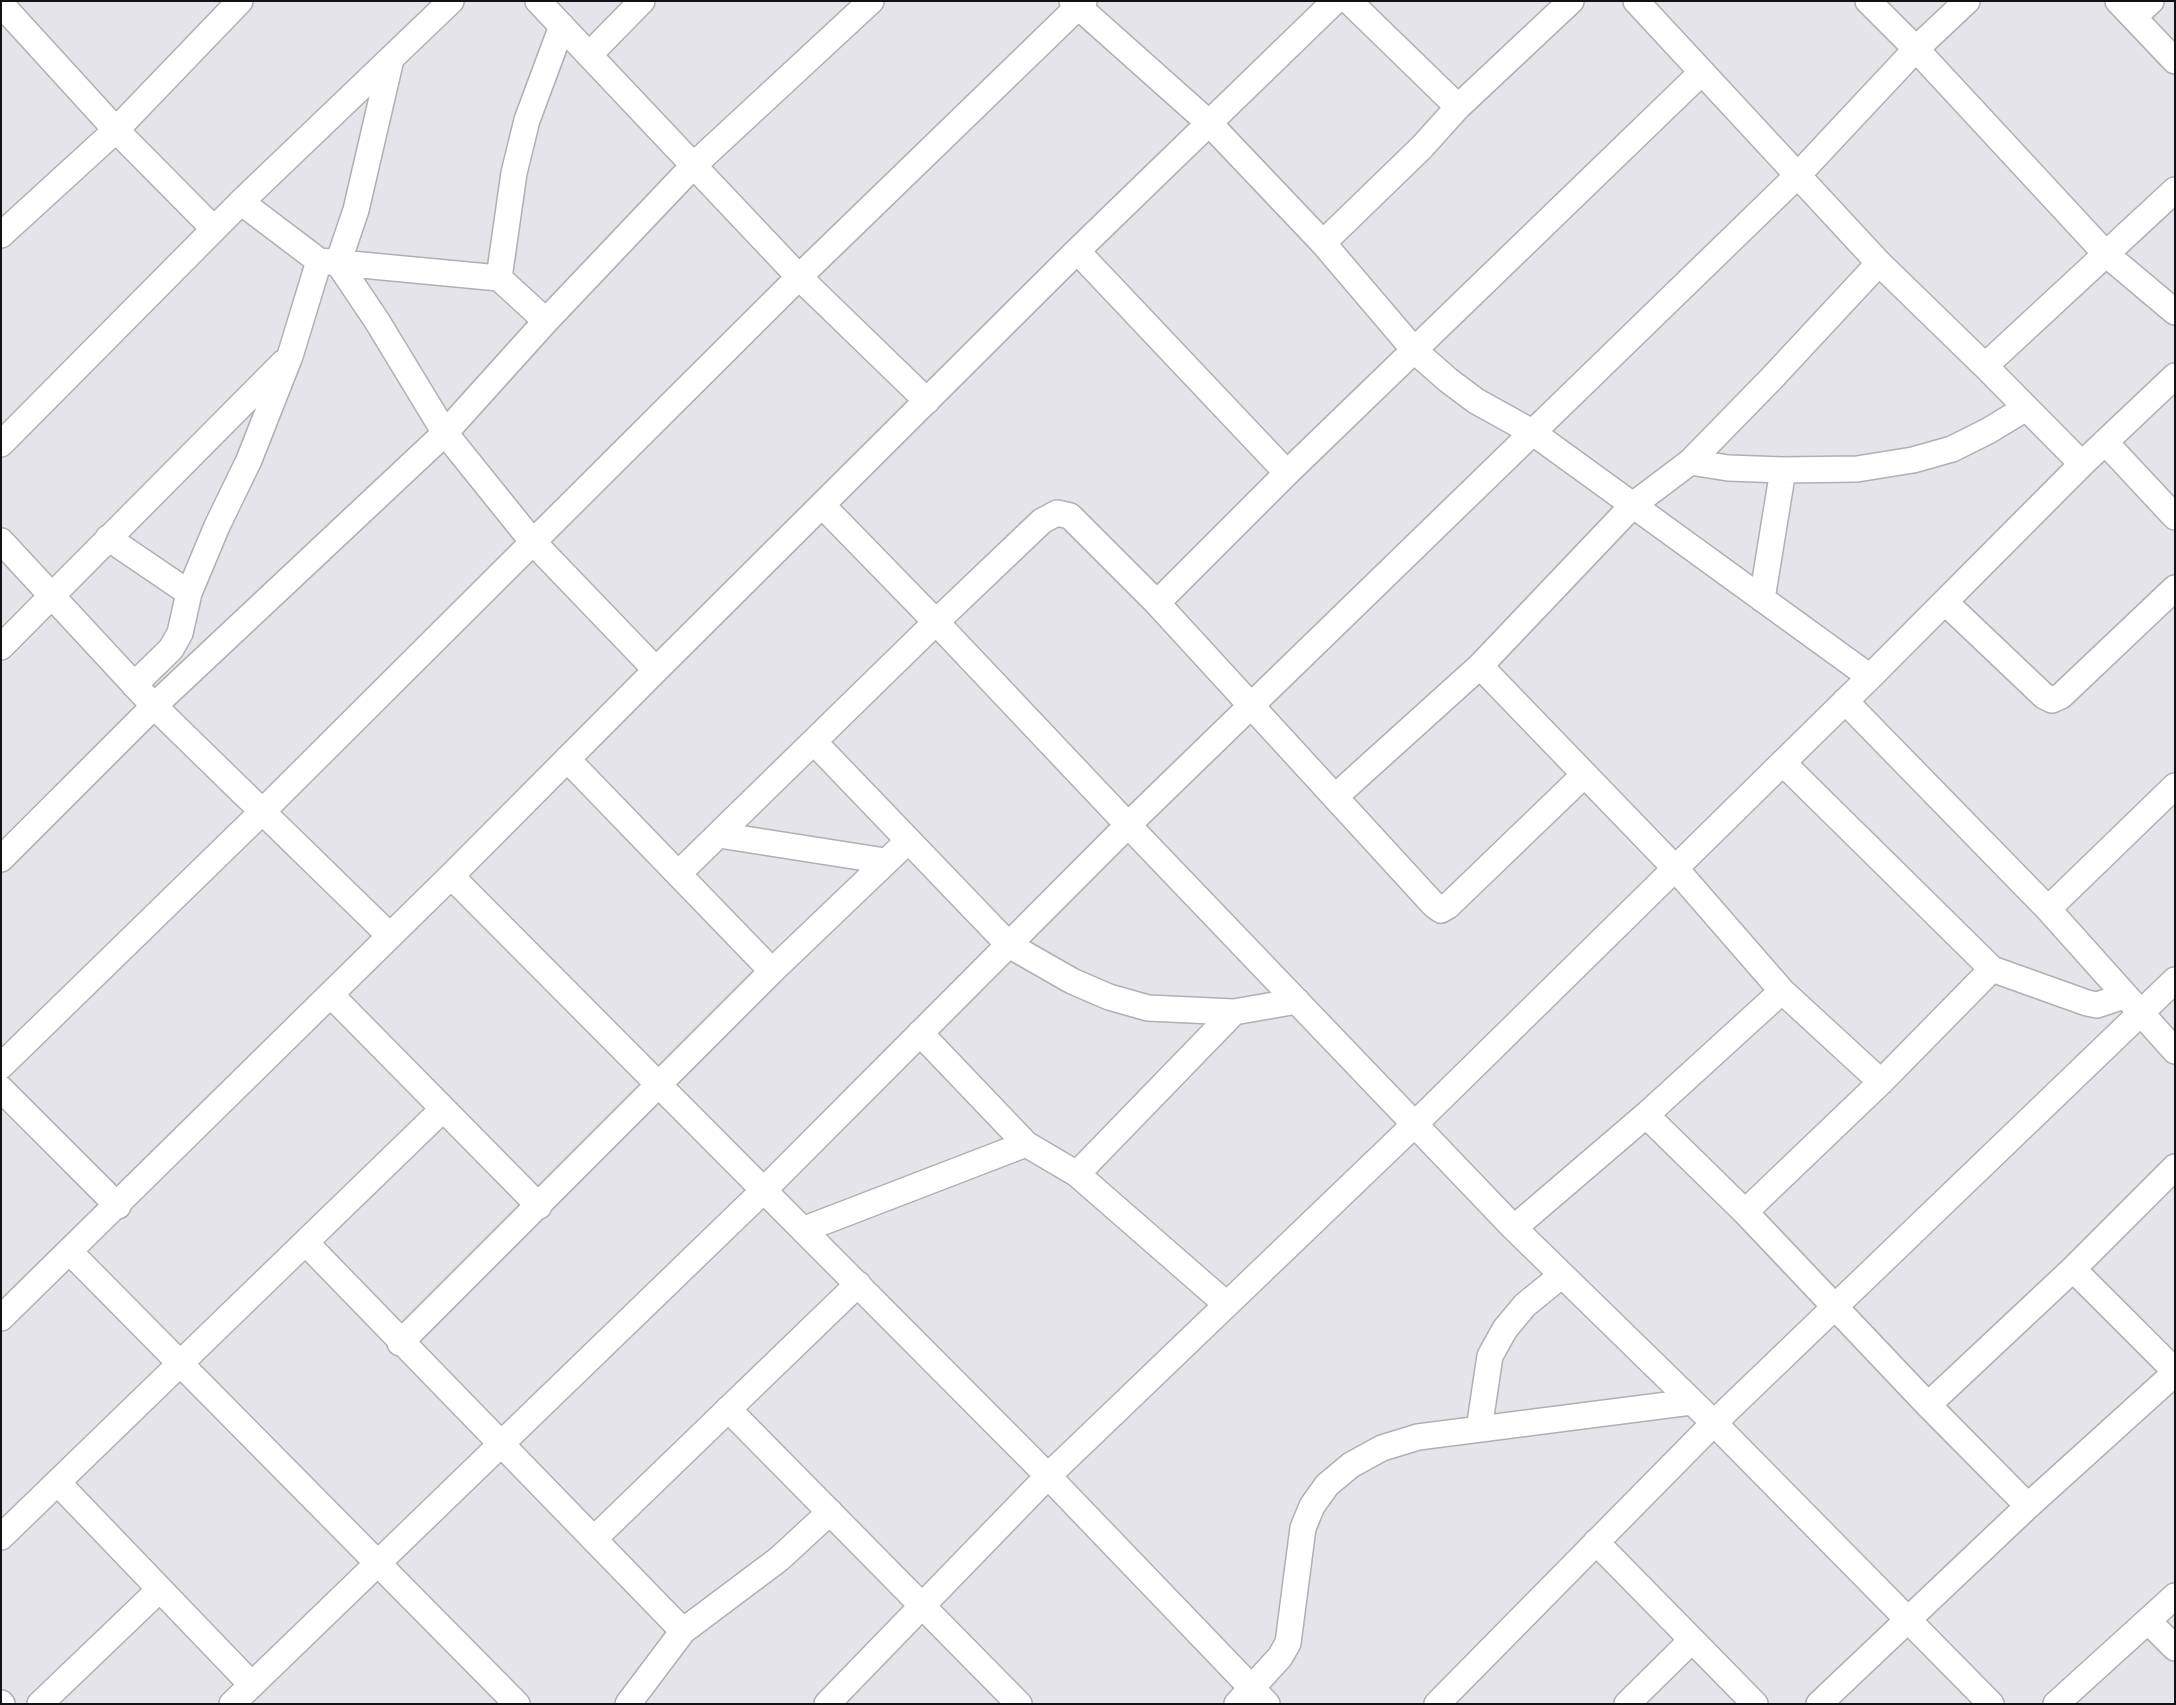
<!DOCTYPE html>
<style>
body{margin:0}
#map{position:relative;width:2176px;height:1705px;overflow:hidden;background:#e4e4ea;font-family:Barlow,sans-serif}
canvas{display:block}
.frame{position:absolute;inset:0;border:2px solid #121214;pointer-events:none}
</style>
<div id="map">
<canvas width="2176" height="1705"></canvas>
<div class="frame"></div>
</div>
<script>
const ctx = document.querySelector('canvas').getContext('2d');
ctx.lineJoin = 'round';
const toPath = rows => new Path2D(rows.map(r => 'M' + r).join(''));
function trace(path, color, width, dash) { ctx.strokeStyle = color; ctx.lineWidth = width; ctx.lineCap = dash ? 'butt' : 'round'; ctx.setLineDash(dash || []); ctx.stroke(path); }
const minor = toPath([
 [538,1,799,277,927,401],
 [1072,1,1209,123,1323,243,1415,351,1448,380,1476,401,1532,432,1870,677],
 [1349,1,1458,107],
 [1636,1,1879,263,1985,366,2082,464],
 [1868,1,1916,49,2106,254,2175,312],
 [2118,1,2175,61],
 [1,4,116,130,214,229],
 [2134,17,2151,1],
 [589,55,642,1],
 [391,59,356,210,338,263,377,321,445,433,532,541,656,670],
 [241,202,319,261,499,278,546,321],
 [1,235,116,130,240,1],
 [1323,243,1422,147,1458,107,1571,1],
 [1077,251,1287,473],
 [499,278,514,173,527,120,562,26],
 [1985,366,2175,190],
 [2105,442,2175,517],
 [1,444,241,202,451,1],
 [1690,462,1728,468,1783,470,1857,469,1913,460,1952,449,1988,431,2026,408],
 [822,505,936,622,1128,825,1514,1228,1714,1423,1991,1704],
 [108,538,189,593],
 [1,541,154,706,390,936],
 [1762,599,1783,470],
 [1945,602,2044,696,2052,700,2061,696,2175,588],
 [1157,603,1287,473,1701,73],
 [1,647,283,363],
 [1480,666,1675,868,1782,991,1881,1082],
 [134,685,171,649,180,633,189,593,217,526,249,460,290,356,319,261],
 [1845,701,2048,909,2175,1051],
 [814,742,1009,945,1072,981,1109,997,1148,1008,1234,1012],
 [567,759,772,971],
 [1783,763,1992,969,2087,1003,2097,1005,2124,996],
 [1336,796,1480,666,1633,505,1690,462,1772,378,1879,263],
 [719,835,885,861],
 [1,859,154,706,445,433,546,321,694,165,871,1],
 [678,874,936,622,1042,521,1057,513,1070,516,1157,603,1434,905,1441,910,1448,906,1584,775],
 [451,876,1048,1476,1267,1704],
 [2048,909,2175,786],
 [331,995,539,1206],
 [920,1033,1026,1144,1077,1174,1226,1304],
 [1,1066,263,811,799,277,1084,1],
 [1,1089,118,1206],
 [1646,1115,1745,1212,1928,1405,2028,1506],
 [1077,1174,1234,1012,1297,1001],
 [1745,1212,1881,1082,1992,969],
 [1514,1228,1646,1115,1782,991],
 [805,1229,1026,1144],
 [306,1243,683,1631],
 [70,1252,517,1704],
 [2073,1269,2175,1371],
 [1,1318,451,876,656,670,1077,251,1335,1],
 [400,1343,772,971,908,841],
 [1928,1405,2073,1269,2175,1167],
 [728,1409,1019,1704],
 [1479,1429,1490,1356,1505,1329,1525,1305,1562,1275],
 [58,1483,252,1685],
 [1,1537,442,1110],
 [594,1539,858,1284],
 [1596,1542,1755,1704],
 [2148,1621,2175,1648],
 [1,1703,2,1704],
 [40,1704,159,1590],
 [232,1704,765,1189,1128,825,1798,175,1916,49,1967,1],
 [628,1704,683,1631,779,1559,830,1512],
 [827,1704,1048,1476,1415,1124,1870,677,2082,464,2175,376],
 [1237,1704,1280,1657,1288,1643,1303,1528,1312,1506,1327,1485,1351,1465,1382,1448,1418,1437,1691,1402],
 [1437,1704,1714,1423,2175,980],
 [1627,1704,1692,1640],
 [1819,1704,2028,1506,2175,1373],
 [2056,1704,2175,1596]
]);
trace(minor, '#afafb5', 28);
trace(minor, '#fff', 25);
</script>
